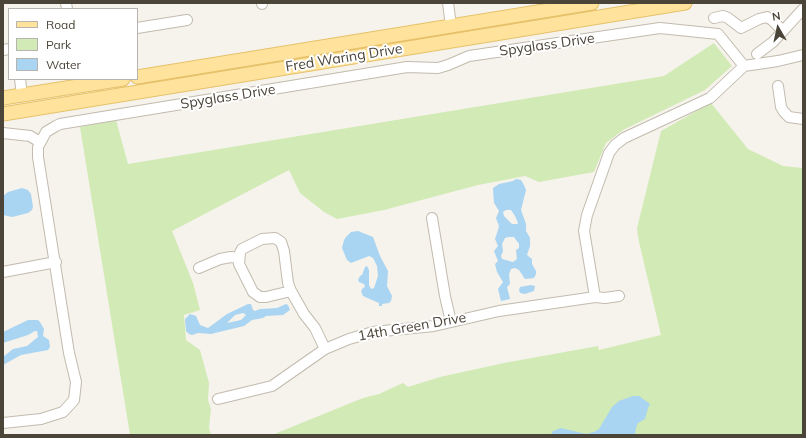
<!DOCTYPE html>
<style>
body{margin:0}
#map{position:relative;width:806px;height:438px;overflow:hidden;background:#f6f3ec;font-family:Mulish,sans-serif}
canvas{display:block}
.frame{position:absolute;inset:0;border:4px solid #4b4439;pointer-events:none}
.legend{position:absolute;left:8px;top:8px;width:130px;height:72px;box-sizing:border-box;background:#fff;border:1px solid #b7b4b0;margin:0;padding:5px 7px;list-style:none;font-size:12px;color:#4b4439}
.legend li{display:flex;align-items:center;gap:8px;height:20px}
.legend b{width:20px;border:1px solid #b7b4b0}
.north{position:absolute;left:758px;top:8px;width:40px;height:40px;-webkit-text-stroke:3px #fff;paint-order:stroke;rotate:351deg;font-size:11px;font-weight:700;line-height:16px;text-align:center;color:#4b4439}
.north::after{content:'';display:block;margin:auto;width:14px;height:18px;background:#4b4439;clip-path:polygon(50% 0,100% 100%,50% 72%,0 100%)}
</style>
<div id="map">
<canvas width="806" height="438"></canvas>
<div class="frame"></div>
<ul class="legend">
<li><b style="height:5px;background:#ffe39c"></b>Road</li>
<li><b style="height:11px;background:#d2eab5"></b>Park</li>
<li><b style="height:11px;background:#a9d4f2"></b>Water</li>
</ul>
<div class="north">N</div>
</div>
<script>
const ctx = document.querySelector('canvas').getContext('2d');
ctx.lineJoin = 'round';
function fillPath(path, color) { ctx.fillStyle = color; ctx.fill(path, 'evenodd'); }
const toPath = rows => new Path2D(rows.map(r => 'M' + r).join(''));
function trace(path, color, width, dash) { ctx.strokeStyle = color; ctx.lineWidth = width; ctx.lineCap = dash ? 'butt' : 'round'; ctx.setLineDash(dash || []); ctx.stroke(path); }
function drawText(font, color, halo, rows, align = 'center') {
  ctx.font = font + ' Mulish,sans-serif'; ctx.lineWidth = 4; ctx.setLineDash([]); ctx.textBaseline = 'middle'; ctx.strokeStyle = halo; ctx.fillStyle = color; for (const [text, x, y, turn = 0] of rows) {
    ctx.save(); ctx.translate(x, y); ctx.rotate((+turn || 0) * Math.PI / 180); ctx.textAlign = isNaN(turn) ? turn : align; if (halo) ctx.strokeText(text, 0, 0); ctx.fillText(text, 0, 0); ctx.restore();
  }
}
fillPath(toPath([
 [714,43,732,66,705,90,623,130,606,143,594,172,539,182,525,176,478,185,384,210,337,219,324,212,300,193,289,170,172,231,193,283,200,310,184,315,186,340,200,350,209,383,208,400,211,409,209,428,211,435,130,435,80,127,116,120,128,164,664,76],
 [711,103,748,149,783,166,803,168,803,435,272,435,363,398,379,394,403,383,408,387,440,377,504,363,598,346,599,350,661,335,639,242,637,229,638,224,661,131]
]), '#d2eab5');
fillPath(toPath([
 [516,179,521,180,524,185,526,190,521,210,526,224,526,231,530,238,530,246,527,255,532,259,532,264,536,271,536,274,534,278,525,279,519,270,515,268,511,269,509,274,510,284,507,287,510,299,501,301,498,289,503,282,497,272,495,264,498,261,494,251,498,246,495,239,498,230,499,226,496,218,499,211,494,203,493,188,499,184,513,181],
 [506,210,511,210,515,216,518,223,517,224,512,224,504,216,503,212],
 [509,237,514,237,519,244,519,248,516,250,517,259,513,262,502,259,501,256,503,251,502,244,505,238],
 [22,188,28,190,31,194,33,207,32,210,28,213,12,217,3,215,3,196,8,192],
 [358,231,373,237,380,256,388,271,387,286,392,296,391,301,389,303,382,304,382,306,379,306,379,303,363,296,361,291,363,288,365,287,364,284,359,282,358,280,360,276,362,275,365,267,367,266,369,270,369,285,371,289,374,288,378,276,377,266,373,258,369,256,351,263,347,260,342,248,344,240,346,237,351,232],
 [531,285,535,286,534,291,525,294,520,293,519,290,520,287],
 [248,304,251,304,253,310,255,311,260,309,277,308,286,304,288,305,290,310,283,315,266,316,263,318,252,320,244,326,211,334,198,333,192,335,189,334,186,331,185,319,190,314,196,316,200,325,208,328,227,314],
 [243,313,246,315,241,320,227,323,235,315],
 [28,320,38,320,40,322,44,329,43,336,49,340,50,347,48,350,21,355,3,365,3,357,13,349,27,346,38,337,37,331,35,331,28,335,3,343,3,332],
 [633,396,639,396,650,404,648,408,645,419,638,423,636,428,635,435,551,435,553,431,561,428,586,434,594,432,599,429,612,407,619,401]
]), '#a9d4f2');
const minor = toPath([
 [66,3,67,9],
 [448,3,451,26],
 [262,4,262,3],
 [714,18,723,16,728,18,741,28,759,19,767,17,772,20,783,31],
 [137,28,187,20],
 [3,50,9,49],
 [757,54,773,42,803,9],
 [744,66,778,61,803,55],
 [20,79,22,95],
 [778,86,781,107,784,112,789,117,803,119],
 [3,133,30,136,40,142],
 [432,218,445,296,451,322],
 [199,268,220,259,231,257,239,258],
 [3,272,56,262],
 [291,291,266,297,260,297,253,292,239,264,240,253,242,249,262,239,275,238,281,242,284,251,288,283,291,291,304,314,315,328,325,349],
 [595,297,584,231,587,215,609,153,615,145,624,138,710,98,744,66],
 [218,399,272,386,325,349,349,339,373,332,434,326,499,311,595,297,605,298,619,296],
 [3,423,41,419,63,412,74,400,76,382,69,353,38,157,38,147,46,132,56,126,60,124,407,67,438,68,448,65,469,56,660,28,718,34,744,66]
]);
const major = toPath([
 [137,77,592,3],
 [3,98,123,79],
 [3,114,685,3]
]);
trace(minor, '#c2bbae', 12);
trace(major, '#e6c16a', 15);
trace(minor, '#fff', 10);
trace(major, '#ffe39c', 13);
drawText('14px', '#4b4439', '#fff', [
 ["Spyglass Drive",547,45,-8],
 ["Fred Waring Drive",344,58,-9],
 ["Spyglass Drive",228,97,-9],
 ["14th Green Drive",412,327,-10]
]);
</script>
